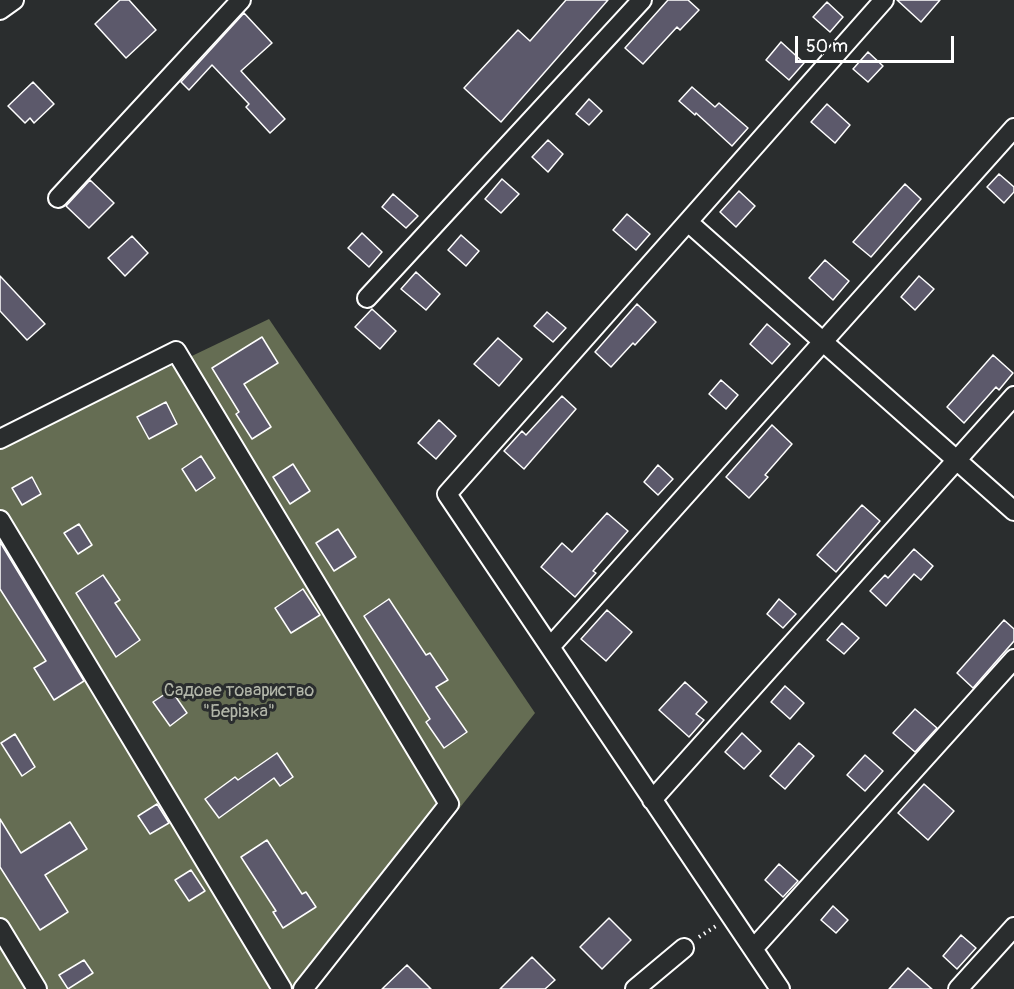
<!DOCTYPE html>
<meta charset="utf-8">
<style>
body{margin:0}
#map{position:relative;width:1014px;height:989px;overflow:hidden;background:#2a2d2e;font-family:Pangolin,sans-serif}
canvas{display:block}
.scale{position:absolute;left:795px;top:36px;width:159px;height:27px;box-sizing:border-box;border:3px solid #fff;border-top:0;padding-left:8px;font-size:18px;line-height:21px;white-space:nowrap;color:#fff;-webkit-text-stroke:4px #2a2d2e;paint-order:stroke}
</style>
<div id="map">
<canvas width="1014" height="989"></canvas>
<div class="scale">50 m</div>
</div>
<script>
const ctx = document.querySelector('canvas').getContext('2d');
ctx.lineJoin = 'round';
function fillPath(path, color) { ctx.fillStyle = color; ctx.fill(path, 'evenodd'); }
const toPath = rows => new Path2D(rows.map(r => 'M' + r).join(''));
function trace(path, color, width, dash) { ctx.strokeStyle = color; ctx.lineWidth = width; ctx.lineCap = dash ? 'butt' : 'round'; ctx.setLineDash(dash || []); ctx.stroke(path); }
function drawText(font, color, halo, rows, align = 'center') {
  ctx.font = font + ' Pangolin,sans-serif'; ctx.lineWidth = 6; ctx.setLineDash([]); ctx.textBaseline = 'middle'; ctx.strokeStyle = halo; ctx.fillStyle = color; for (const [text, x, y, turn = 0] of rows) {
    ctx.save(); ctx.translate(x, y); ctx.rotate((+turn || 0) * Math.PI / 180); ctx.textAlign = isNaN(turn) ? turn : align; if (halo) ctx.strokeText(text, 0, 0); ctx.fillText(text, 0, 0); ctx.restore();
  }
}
fillPath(toPath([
 [269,319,535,713,316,989,0,989,0,448]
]), '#656d53');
const building = toPath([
 [120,0,129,0,156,30,126,58,95,24,120,0],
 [566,0,608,0,501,122,464,88,518,30,530,41,566,0],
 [668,0,688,0,699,10,680,30,677,27,643,64,625,48,668,0],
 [897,0,940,0,921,22,897,0],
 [827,2,843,17,830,32,813,17,827,2],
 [244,13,272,43,241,71,285,119,270,133,246,107,249,104,212,65,189,90,181,82,244,13],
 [781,42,804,63,789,80,766,60,781,42],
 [868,52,883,66,868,82,853,69,868,52],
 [33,82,54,104,34,123,30,118,25,123,8,106,33,82],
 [692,87,715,107,719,103,748,128,732,146,696,113,695,115,679,101,692,87],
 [589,99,602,111,589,125,576,114,589,99],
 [827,104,850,125,835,143,811,122,827,104],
 [548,140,563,154,548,172,532,157,548,140],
 [999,174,1014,187,1014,192,1004,203,987,187,999,174],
 [502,179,519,194,501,213,485,199,502,179],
 [90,180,114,203,89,228,66,206,90,180],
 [905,184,921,199,871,257,853,242,905,184],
 [739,191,755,206,736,227,720,212,739,191],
 [393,194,418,216,406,228,382,207,393,194],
 [627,214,650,234,636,250,613,230,627,214],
 [362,233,382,252,369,267,348,248,362,233],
 [461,235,479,251,466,266,448,250,461,235],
 [132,236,148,253,125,276,108,258,132,236],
 [825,260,849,281,833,300,809,278,825,260],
 [416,272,440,294,426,310,401,289,416,272],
 [0,276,45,324,27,340,0,311,0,276],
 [919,276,934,289,915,310,901,297,919,276],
 [637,304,656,322,635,345,633,343,611,367,595,352,637,304],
 [372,309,396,331,380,349,355,327,372,309],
 [547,312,566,328,553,342,534,326,547,312],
 [767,324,790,344,772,364,750,344,767,324],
 [262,337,278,363,244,384,271,427,252,439,236,414,239,412,212,368,262,337],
 [498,338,522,359,499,386,474,364,498,338],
 [993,355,1013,373,999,390,996,387,964,423,947,407,993,355],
 [721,380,738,395,726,409,709,394,721,380],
 [562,396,576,409,524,469,504,451,522,431,526,435,562,396],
 [166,402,177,424,149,439,137,417,166,402],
 [439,420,456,436,436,459,418,443,439,420],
 [772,425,792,444,765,475,768,477,749,498,726,477,772,425],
 [201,456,215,478,196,491,182,469,201,456],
 [293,464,310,491,290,504,273,477,293,464],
 [658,465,673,479,658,495,644,482,658,465],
 [32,477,41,494,22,505,12,488,32,477],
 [862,505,880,521,836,572,817,555,862,505],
 [607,513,628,531,593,571,596,573,575,597,541,567,562,543,572,552,607,513],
 [79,524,92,545,78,554,64,533,79,524],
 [338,529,356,557,334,571,316,543,338,529],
 [0,542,84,681,54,700,34,668,46,661,0,589,0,542],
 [914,549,933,566,921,580,914,574,886,606,870,591,885,575,888,578,914,549],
 [103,575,120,600,115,603,140,640,116,657,76,593,103,575],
 [303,589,320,615,291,633,275,608,303,589],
 [389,599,426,655,430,653,448,680,436,687,467,732,444,748,426,722,430,719,364,616,389,599],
 [779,599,796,614,783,628,767,614,779,599],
 [607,610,632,632,606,661,581,639,607,610],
 [1004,620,1014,629,1014,641,973,688,957,673,1004,620],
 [842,623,859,638,844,654,827,640,842,623],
 [685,682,707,702,696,714,704,720,689,737,659,710,685,682],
 [785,686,804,703,790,719,771,702,785,686],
 [171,690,187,713,170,726,153,702,171,690],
 [915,709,937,728,915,752,893,733,915,709],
 [742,733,761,751,744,769,725,752,742,733],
 [15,734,35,767,22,776,1,743,15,734],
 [799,743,814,756,785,789,770,776,799,743],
 [277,753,293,777,280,786,274,778,219,818,205,799,235,777,238,780,277,753],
 [865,755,883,771,865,791,847,775,865,755],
 [924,784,954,811,928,840,898,813,924,784],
 [157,804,169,823,150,834,138,816,157,804],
 [0,819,21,853,70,822,87,849,45,875,68,912,40,930,0,867,0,819],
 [267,840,302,894,306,892,316,907,283,928,273,912,276,911,241,857,267,840],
 [779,864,798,881,783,897,765,880,779,864],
 [191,870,205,891,189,901,175,880,191,870],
 [833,906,848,920,836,933,821,920,833,906],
 [609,918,631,940,602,969,580,947,609,918],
 [961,935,976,948,957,969,943,956,961,935],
 [532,957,555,980,545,989,500,989,532,957],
 [84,960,93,973,68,989,59,975,84,960],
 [407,965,431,989,382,989,407,965],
 [908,968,932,989,889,989,908,968]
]);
fillPath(building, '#5c596b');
trace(building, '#fff', 1.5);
const minor = toPath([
 [0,10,14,0],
 [58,198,241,0],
 [688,222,1014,511],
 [367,298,642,0],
 [0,439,176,351,449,804,303,989],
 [0,520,282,989],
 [550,647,1014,128],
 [652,800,1014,396],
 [0,928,37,989],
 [753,949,1014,659],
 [635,989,684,948],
 [780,989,447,494,884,0],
 [958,989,1014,927]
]);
trace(minor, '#fff', 22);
trace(toPath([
 [699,937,716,926]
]), '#fff', 4, [1.5, 4.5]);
trace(minor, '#2a2d2e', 18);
drawText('18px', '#b2b6a9', '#2a2d2e', [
 ["Садове товариство",239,691],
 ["\"Берізка\"",239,712]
]);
</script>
